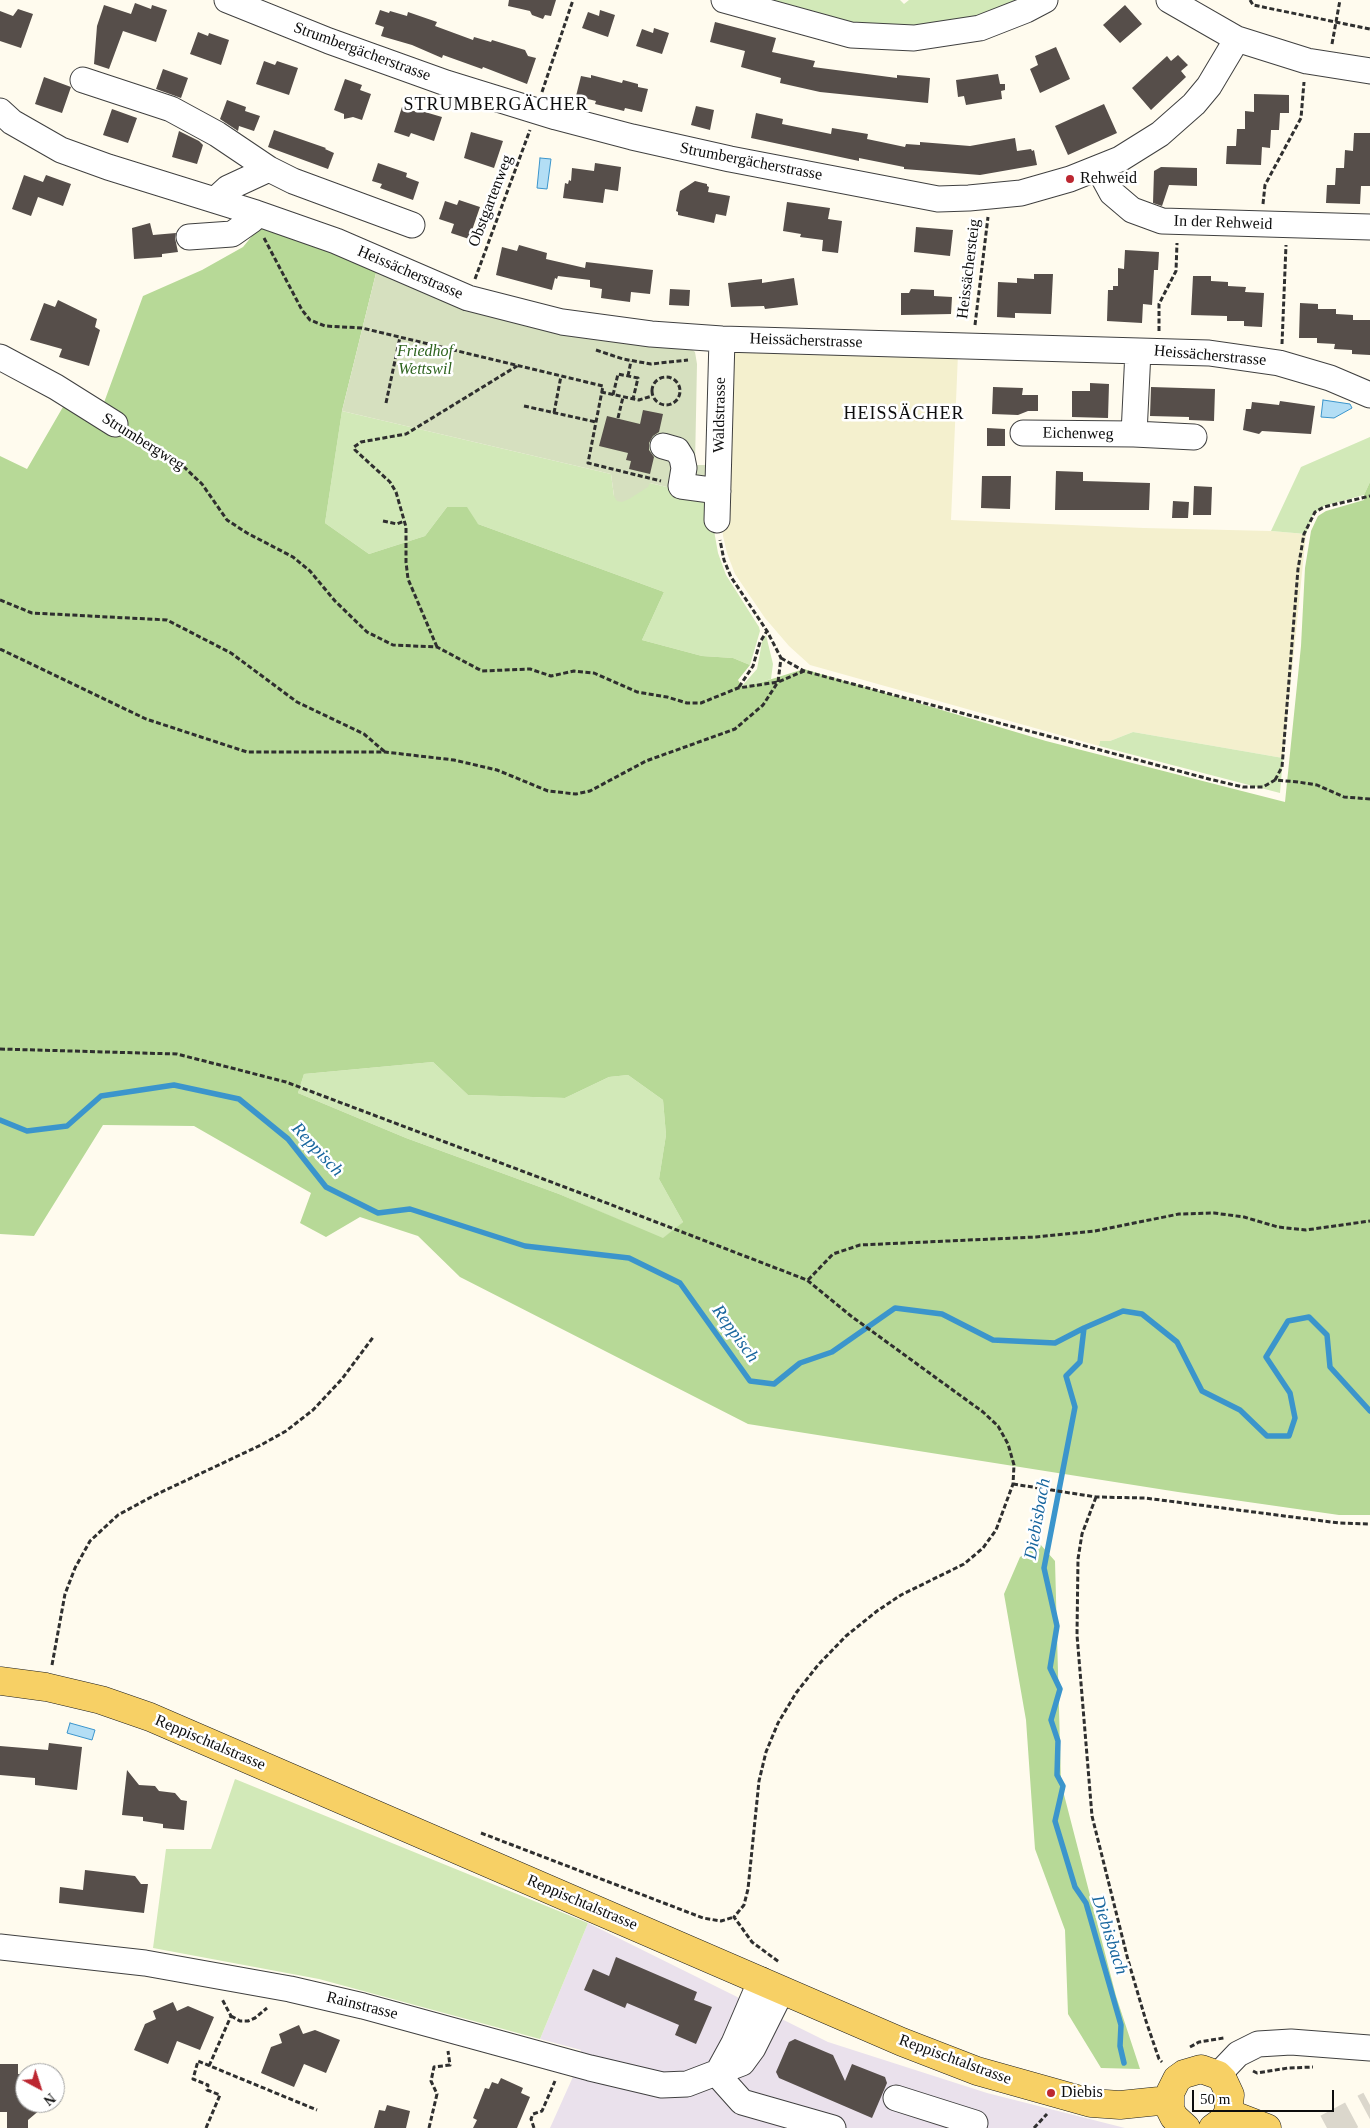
<!DOCTYPE html>
<meta charset="utf-8">
<style>
body{margin:0}
#map{position:relative;width:1370px;height:2128px;overflow:hidden;background:#fffbee;font-family:"Times New Roman",serif}
canvas{display:block}
.north{position:absolute;left:15px;top:2063px;width:50px;height:50px;box-sizing:border-box;background:#fff;border:1px solid #9e9e9e;border-radius:50%;rotate:140deg;font-size:14px;font-weight:700;line-height:20px;text-align:center;color:#0d0d0d}
.north::after{content:'';display:block;margin:auto;width:18px;height:22px;background:#bc2731;clip-path:polygon(50% 0,100% 100%,50% 72%,0 100%)}
.scale{position:absolute;left:1192px;top:2090px;width:142px;height:22px;box-sizing:border-box;border:2px solid #0d0d0d;border-top:0;padding-left:6px;font-size:15px;line-height:18px;white-space:nowrap;color:#0d0d0d;-webkit-text-stroke:4px #fff;paint-order:stroke}
</style>
<div id="map">
<canvas width="1370" height="2128"></canvas>
<div class="north">N</div>
<div class="scale">50 m</div>
</div>
<script>
const ctx = document.querySelector('canvas').getContext('2d');
ctx.lineJoin = 'round';
function fillPath(path, color) { ctx.fillStyle = color; ctx.fill(path, 'evenodd'); }
const toPath = rows => new Path2D(rows.map(r => 'M' + r).join(''));
function trace(path, color, width, dash) { ctx.strokeStyle = color; ctx.lineWidth = width; ctx.lineCap = dash ? 'butt' : 'round'; ctx.setLineDash(dash || []); ctx.stroke(path); }
function drawText(font, color, halo, rows, align = 'center') {
  ctx.font = font + ' "Times New Roman",serif'; ctx.lineWidth = 5; ctx.setLineDash([]); ctx.textBaseline = 'middle'; ctx.strokeStyle = halo; ctx.fillStyle = color; for (const [text, x, y, turn = 0] of rows) {
    ctx.save(); ctx.translate(x, y); ctx.rotate((+turn || 0) * Math.PI / 180); ctx.textAlign = isNaN(turn) ? turn : align; if (halo) ctx.strokeText(text, 0, 0); ctx.fillText(text, 0, 0); ctx.restore();
  }
}
fillPath(toPath([
 [588,1923,828,2042,987,2093,1125,2128,550,2128,576,2070,581,2050,540,2039]
]), '#eae1ec');
fillPath(toPath([
 [734,351,958,354,951,520,1144,528,1271,531,1306,534,1283,758,1133,732,1110,741,1100,741,1099,746,810,665,789,646,765,618,735,574,727,553,723,536,722,522]
]), '#f4f0ce');
fillPath(toPath([
 [757,0,900,0,904,4,909,0,1025,0,977,19,933,27,866,27],
 [342,411,611,474,614,496,650,483,688,492,709,502,718,553,726,575,759,627,760,631,750,665,733,658,702,656,642,640,664,592,478,524,447,507,425,536,369,554,325,523],
 [1370,437,1370,482,1364,495,1324,506,1313,514,1306,534,1271,531,1301,467],
 [766,635,773,664,771,679,746,687,742,686,757,669,762,642],
 [1133,732,1283,758,1280,793,1099,746,1100,741,1110,741],
 [433,1062,468,1095,565,1098,609,1077,628,1075,663,1100,666,1135,659,1179,683,1222,663,1239,559,1194,406,1138,298,1093,304,1074],
 [235,1779,588,1923,540,2039,319,1979,153,1948,166,1849,211,1849]
]), '#d2e9b8');
fillPath(toPath([
 [262,224,377,269,342,411,325,523,369,554,425,536,447,507,467,507,478,524,664,592,642,640,702,656,733,658,750,665,738,680,742,686,746,687,804,669,1046,741,1285,802,1301,646,1305,568,1311,531,1318,516,1326,511,1364,500,1364,495,1370,482,1370,1515,1339,1515,1178,1492,748,1424,460,1277,418,1236,360,1217,326,1237,300,1223,311,1193,194,1126,103,1125,34,1236,0,1234,0,456,27,469,67,400,102,408,143,296,202,270,243,247],
 [433,1062,468,1095,565,1098,609,1077,628,1075,663,1100,666,1135,659,1179,683,1222,663,1238,559,1194,406,1138,298,1093,304,1074],
 [1040,1544,1055,1561,1061,1783,1116,1996,1140,2069,1101,2068,1068,2014,1065,1930,1035,1849,1026,1720,1004,1594,1020,1557]
]), '#b7d997');
fillPath(toPath([
 [377,269,567,335,632,344,690,348,695,352,697,364,695,465,711,465,709,502,688,492,650,483,648,487,629,499,622,502,617,501,614,496,611,474,342,411]
]), '#d6e0bf');
const water = toPath([
 [540,158,551,159,547,189,537,188,540,158],
 [1323,400,1350,404,1352,408,1334,418,1321,417,1323,400],
 [70,1723,95,1730,92,1740,67,1733,70,1723]
]);
fillPath(water, '#b3def5');
trace(water, '#3b95cc', 1);
trace(toPath([
 [0,1120,27,1131,67,1126,101,1096,174,1085,239,1099,288,1139,326,1187,378,1213,410,1209,525,1246,629,1258,680,1283,750,1381,774,1384,800,1363,832,1352,895,1308,942,1314,993,1340,1055,1343,1084,1328,1123,1311,1142,1314,1177,1342,1202,1391,1240,1410,1267,1436,1289,1436,1295,1418,1290,1393,1266,1357,1288,1321,1309,1317,1327,1335,1330,1367,1370,1411],
 [1084,1328,1080,1362,1066,1376,1075,1407,1044,1568,1057,1626,1050,1668,1060,1689,1051,1720,1058,1741,1057,1775,1063,1786,1055,1821,1075,1887,1086,1903,1121,2025,1120,2046,1124,2063]
]), '#3b95cc', 5.5);
fillPath(toPath([
 [509,0,556,0,551,16,545,15,543,19,532,15,530,11,508,6],
 [135,3,151,9,152,5,167,10,156,42,123,31,109,69,94,64,97,26,104,5,131,14],
 [1125,5,1142,24,1120,43,1103,25],
 [18,9,33,14,21,48,0,41,0,11,13,16],
 [380,10,389,13,390,11,407,16,408,12,437,22,435,26,473,40,474,37,491,42,492,40,525,50,528,56,536,58,527,84,483,67,482,69,443,55,442,58,412,45,381,36,384,27,375,24],
 [600,10,615,15,608,37,582,28,588,12,599,16],
 [715,22,776,38,772,52,815,61,813,67,897,78,897,75,930,78,928,103,820,92,780,83,781,78,741,67,745,51,710,42],
 [654,28,669,33,662,54,636,46,642,29,653,33],
 [198,32,208,36,209,33,229,40,221,65,190,54],
 [1056,47,1070,79,1040,93,1030,69,1038,65,1035,56],
 [1178,55,1188,65,1181,71,1186,77,1151,110,1132,88,1167,56,1171,61],
 [264,61,275,65,277,61,298,68,289,95,256,84],
 [163,69,188,78,181,98,156,89],
 [998,74,1000,84,1005,84,1005,90,1001,91,1002,99,966,105,964,96,958,97,956,80],
 [591,75,622,83,623,80,638,84,638,87,648,89,642,112,625,108,624,111,616,109,595,104,596,101,576,96,581,76,591,78],
 [44,77,71,87,62,113,35,104],
 [345,79,362,85,360,90,371,94,362,120,353,117,344,119,344,114,334,110],
 [1254,94,1289,95,1289,113,1280,113,1279,130,1271,130,1270,148,1262,147,1261,165,1226,164,1227,146,1236,146,1237,129,1245,129,1245,111,1254,112],
 [227,100,246,107,245,111,260,116,254,131,239,126,238,131,220,119],
 [1104,104,1117,133,1068,155,1055,126],
 [696,106,714,110,710,130,691,125],
 [402,107,417,112,418,110,442,117,434,141,411,133,409,137,394,132],
 [112,109,137,118,128,143,103,135],
 [756,113,783,119,782,124,831,134,832,128,868,134,867,139,905,147,906,144,920,145,920,142,970,146,1015,138,1017,151,1031,149,1032,151,1034,150,1037,165,980,175,904,169,904,167,859,158,859,161,751,138],
 [274,130,326,148,325,149,334,153,328,169,268,147],
 [179,131,199,141,203,145,197,164,172,157],
 [471,132,503,141,494,168,464,158],
 [1354,133,1370,133,1370,186,1361,186,1360,204,1326,203,1327,185,1335,185,1336,168,1344,168,1345,150,1353,151],
 [378,163,407,173,406,177,419,182,413,200,380,188,382,184,372,181],
 [595,163,621,167,618,191,605,189,603,203,563,198,565,183,568,184,569,180,571,181,572,168,594,171],
 [1161,167,1197,168,1197,186,1169,185,1162,206,1153,203,1154,171],
 [24,175,43,182,46,175,71,184,63,206,38,197,31,216,12,209],
 [695,181,707,184,707,186,709,187,708,192,730,196,726,216,716,214,714,223,678,215,678,212,676,211,680,191],
 [459,200,480,207,469,239,451,233,454,224,439,219,445,201,457,205],
 [787,202,830,208,828,219,842,221,838,253,822,251,823,240,800,237,801,234,783,231],
 [150,223,153,235,176,233,175,238,178,252,162,254,162,257,134,259,132,228],
 [916,227,953,230,950,256,914,252],
 [519,245,547,253,546,259,585,268,586,262,653,270,650,294,631,292,630,302,615,300,601,298,602,289,590,287,590,280,558,276,557,279,555,278,552,290,496,275,502,247,517,251],
 [1125,250,1159,252,1158,270,1154,270,1152,305,1143,304,1142,323,1107,321,1108,290,1113,290,1113,286,1118,286,1118,268,1124,269],
 [1034,274,1053,274,1051,314,1015,313,1015,318,997,317,998,282,1017,283,1017,278,1034,279],
 [1193,276,1211,276,1211,281,1228,282,1228,286,1246,287,1245,292,1264,293,1262,327,1244,326,1244,321,1227,321,1227,316,1191,315],
 [794,278,798,305,765,309,764,306,731,307,728,283,762,279,762,283],
 [670,289,690,290,689,306,669,305],
 [911,289,934,290,934,296,952,297,951,314,901,315,901,293,909,293],
 [58,300,97,319,95,327,100,330,89,366,59,357,62,349,30,340,44,303,55,307],
 [1300,303,1318,304,1318,309,1336,309,1336,314,1353,315,1353,320,1370,320,1370,355,1352,354,1352,350,1334,349,1335,344,1317,343,1317,338,1299,338],
 [1090,383,1109,384,1108,418,1072,417,1072,391,1090,391],
 [993,387,1023,388,1022,395,1038,395,1038,411,1028,411,1018,415,992,414],
 [1151,387,1215,389,1214,421,1189,420,1189,417,1150,416],
 [1280,401,1315,406,1311,434,1262,431,1259,434,1243,430,1246,409,1251,409,1252,402,1279,405],
 [643,410,663,414,659,432,653,436,649,443,649,450,654,457,650,474,629,469,631,461,626,460,628,453,599,446,607,416,640,424],
 [987,428,1005,429,1005,446,987,446],
 [1056,471,1083,472,1083,481,1150,483,1149,510,1055,510],
 [982,476,1011,476,1010,509,981,508],
 [1194,486,1212,487,1211,515,1193,515],
 [1173,501,1189,502,1188,518,1172,518],
 [49,1743,82,1747,77,1790,35,1785,35,1778,0,1775,0,1746,48,1750],
 [127,1770,139,1785,155,1786,159,1791,175,1793,181,1800,187,1801,184,1830,163,1828,163,1824,143,1821,143,1817,122,1815],
 [85,1870,135,1876,141,1884,148,1884,144,1913,59,1903,60,1887,83,1890],
 [616,1957,697,1992,694,2000,712,2007,696,2044,675,2035,679,2025,627,2003,625,2008,584,1990,593,1969,609,1976],
 [173,2002,177,2011,188,2006,214,2017,200,2050,177,2041,168,2064,134,2050,145,2024,156,2019,153,2011],
 [299,2025,303,2034,315,2030,340,2040,326,2073,304,2064,294,2087,261,2073,271,2047,282,2043,279,2034],
 [795,2039,833,2055,845,2081,852,2064,885,2077,887,2083,872,2118,779,2078,776,2072,789,2042],
 [0,2064,18,2064,18,2074,25,2074,25,2103,48,2103,28,2120,28,2128,7,2128,7,2112,0,2112],
 [501,2078,523,2088,521,2093,530,2097,517,2128,473,2128,477,2120,473,2118,485,2088,489,2089,492,2082,498,2084],
 [387,2105,410,2111,406,2128,374,2128,379,2110,385,2111]
]), '#564e4a');
trace(toPath([
 [1327,2128,1370,2105]
]), '#dbd7cc', 28, [28, 14]);
const minor = toPath([
 [227,0,329,41,446,83,556,117,632,137,730,159,938,199,969,198,1021,193,1070,179,1120,159,1160,134,1194,104,1209,86,1237,39],
 [724,0,851,35,914,38,980,28,1026,10,1045,0],
 [1169,0,1237,39,1307,61,1370,71],
 [83,80,171,109,217,134,269,169,228,188,215,200],
 [0,111,12,122,61,150,108,167,256,213,336,241,468,298,562,322,651,334,722,339,1209,353,1279,363,1330,378,1370,395],
 [269,169,293,181,412,225],
 [1099,169,1112,193,1132,210,1162,221,1370,227],
 [189,237,232,234,252,220,256,213],
 [0,357,56,387,115,424],
 [1023,433,1134,434,1194,437],
 [1134,434,1138,351],
 [663,446,677,450,682,458,684,468,681,486,718,491],
 [717,520,722,339],
 [0,1947,145,1963,290,1989,363,2006,590,2068,662,2085,687,2084,742,2063,753,2048,782,1990],
 [717,2074,742,2102,833,2128],
 [717,2074,734,2043,761,1980],
 [1218,2075,1238,2054,1258,2044,1291,2042,1370,2048],
 [896,2098,975,2123,973,2128]
]);
const major = toPath([
 [0,1681,46,1687,101,1700,150,1717,902,2042,977,2071,1091,2103,1120,2105,1169,2100],
 [1228,2113,1267,2128],
 [1186,2128,1174,2117,1170,2109,1170,2093,1177,2079,1184,2074,1201,2069,1218,2075,1223,2080,1230,2095,1228,2113,1224,2120,1213,2128]
]);
trace(minor, '#404040', 27);
trace(major, '#1e1e1e', 29);
trace(toPath([
 [1250,0,1253,5,1370,29],
 [1332,44,1340,0],
 [542,92,573,0],
 [1263,204,1265,185,1301,118,1304,82],
 [264,238,302,310,310,320,325,326,362,328,603,386,588,463,661,481],
 [475,279,530,130],
 [975,325,988,217],
 [1159,331,1159,304,1176,271,1177,243],
 [1282,344,1286,245],
 [596,350,623,359,651,364,688,360],
 [628,376,631,361],
 '652 391a14 14 0 1 1 28 0a14 14 0 1 1-28 0Z',
 [601,392,639,400,652,396],
 [613,395,618,374,638,378,633,399],
 [386,403,400,337],
 [524,406,596,422],
 [554,413,561,376],
 [618,418,623,397],
 [133,434,184,467,202,484,227,520,247,533,293,557,310,571,335,601,367,632,393,645,437,647,482,671,530,669,551,676,574,671,594,673,637,692,667,697,687,703,701,703,738,688,778,682,804,671],
 [383,521,397,524,404,521],
 [0,600,32,613,167,620,231,653,297,702,364,734,385,752],
 [437,647,408,579,406,562,406,527,396,492,390,482,355,450,354,447,361,442,406,434,517,366],
 [0,649,146,719,247,752,385,752,454,760,497,770,548,791,576,794,590,791,646,761,735,729,763,705,778,682,781,658,767,631,731,577,724,560,720,540],
 [781,658,804,671,1209,779,1243,787,1263,787,1275,780,1298,782,1317,785,1344,797,1370,799],
 [739,687,753,666,760,642,767,631],
 [1275,780,1282,767,1298,569,1304,534,1315,512,1324,507,1370,496],
 [0,1049,177,1054,286,1082,591,1197,807,1280,851,1316,983,1412,998,1426,1008,1444,1014,1465,1013,1484,996,1530,983,1548,964,1564,901,1595,877,1611,846,1636,818,1665,796,1693,778,1723,766,1752,759,1781,748,1889,744,1905,734,1917,752,1942,779,1962],
 [808,1280,833,1254,860,1245,1036,1237,1095,1231,1179,1214,1214,1213,1244,1217,1278,1227,1306,1230,1370,1221],
 [1013,1484,1096,1497,1145,1498,1339,1523,1370,1524],
 [1096,1497,1082,1534,1078,1559,1077,1635,1092,1816,1128,1960,1146,2021,1159,2059,1162,2062],
 [52,1665,65,1594,75,1568,90,1541,118,1515,153,1496,261,1445,286,1431,313,1410,342,1379,374,1336],
 [481,1833,703,1918,721,1921,734,1917],
 [231,2016,240,2021,248,2021,255,2018,267,2008],
 [1190,2047,1199,2042,1224,2038],
 [209,2066,231,2016,222,1999],
 [1253,2071,1257,2073,1288,2068,1313,2067],
 [206,2128,220,2095,207,2090,208,2085,193,2079,198,2061,317,2110],
 [429,2128,437,2094,431,2081,434,2067,450,2065,448,2051],
 [534,2128,531,2119,533,2114,542,2111,555,2081],
 [1034,2128,1047,2114]
]), '#2f2f2f', 3, [5, 2.5]);
trace(minor, '#fff', 25);
trace(major, '#f7d065', 28);
for (const [x, y, r, color] of [
 [1070,179,5,"#bc2731"],
 [1051,2093,5,"#bc2731"]
]) { const dot = new Path2D(); dot.arc(x, y, r, 0, 2 * Math.PI); ctx.fillStyle = color; ctx.fill(dot); trace(dot, '#fff', 2); }
drawText('16px', '#0d0d0d', '#fff', [
 ["Strumbergächerstrasse",362,52,20],
 ["Strumbergächerstrasse",751,162,11],
 ["Obstgartenweg",491,201,-69],
 ["In der Rehweid",1223,223,2],
 ["Heissächersteig",969,269,-83],
 ["Heissächerstrasse",410,273,23],
 ["Heissächerstrasse",806,341,2],
 ["Heissächerstrasse",1210,356,5],
 ["Waldstrasse",720,415,-89],
 ["Eichenweg",1078,434,1],
 ["Strumbergweg",143,442,32],
 ["Reppischtalstrasse",210,1743,23],
 ["Reppischtalstrasse",582,1903,23],
 ["Rainstrasse",362,2006,14],
 ["Reppischtalstrasse",955,2060,20]
]);
drawText('16px', '#0d0d0d', '#fff', [
 ["Rehweid",1080,179],
 ["Diebis",1061,2093]
], 'left');
drawText('italic 16px', '#2e641e', '#fff', [
 ["Friedhof",425,352],
 ["Wettswil",425,370]
]);
ctx.letterSpacing = '1px';
drawText('18px', '#0d0d0d', '#fff', [
 ["STRUMBERGÄCHER",496,105],
 ["HEISSÄCHER",904,414]
]);
ctx.letterSpacing = '0px';
drawText('italic 18px', '#18669e', '#fff', [
 ["Reppisch",317,1150,47],
 ["Reppisch",735,1334,54],
 ["Diebisbach",1038,1519,-80],
 ["Diebisbach",1109,1935,72]
]);
</script>
